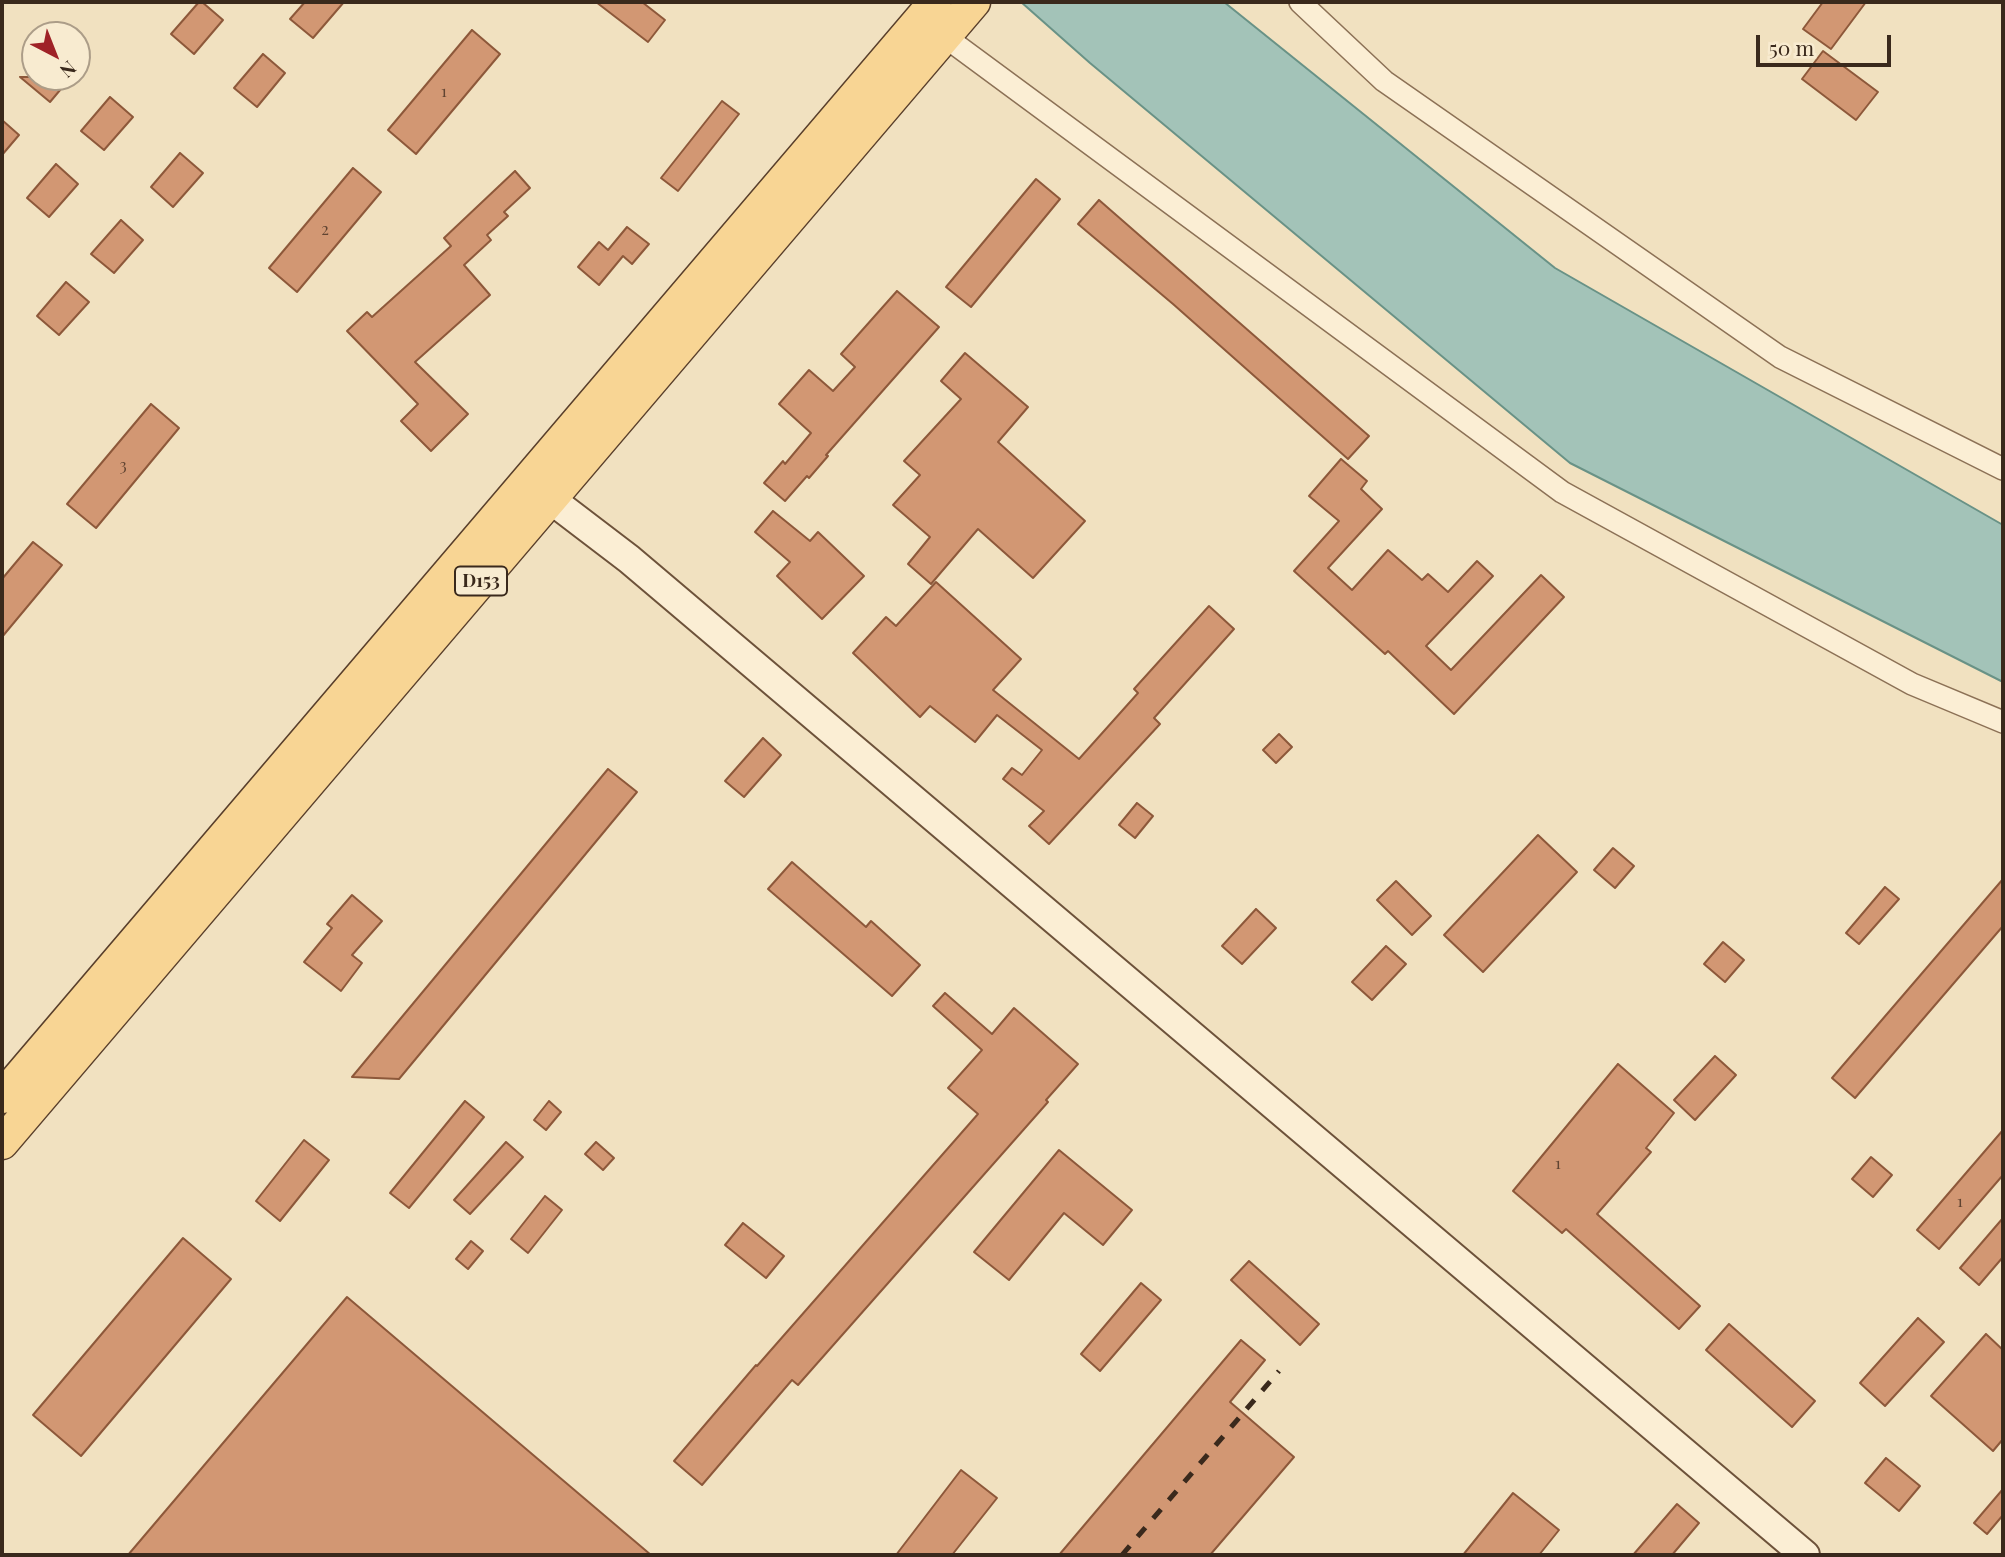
<!DOCTYPE html>
<style>
body{margin:0}
#map{position:relative;width:2005px;height:1557px;overflow:hidden;background:#f1e1c0;font-family:"Playfair Display",serif}
canvas{display:block}
.frame{position:absolute;inset:0;border:4px solid #3a291c;pointer-events:none}
.north{position:absolute;left:21px;top:21px;width:70px;height:70px;box-sizing:border-box;background:#f8ebd0;border:2px solid #ac9d88;border-radius:50%;rotate:138deg;font-size:19px;font-weight:700;line-height:28px;text-align:center;color:#3a291c}
.north::after{content:'';display:block;margin:auto;width:24px;height:32px;background:#9f2227;clip-path:polygon(50% 0,100% 100%,50% 72%,0 100%)}
.scale{position:absolute;left:1756px;top:35px;width:135px;height:32px;box-sizing:border-box;border:4px solid #3a291c;border-top:0;padding-left:9px;font-size:21px;line-height:24px;white-space:nowrap;color:#3a291c;-webkit-text-stroke:5px #f8ebd0;paint-order:stroke}
</style>
<div id="map">
<canvas width="2005" height="1557"></canvas>
<div class="frame"></div>
<div class="north">N</div>
<div class="scale">50 m</div>
</div>
<script>
const ctx = document.querySelector('canvas').getContext('2d');
ctx.lineJoin = 'round';
function fillPath(path, color) { ctx.fillStyle = color; ctx.fill(path, 'evenodd'); }
const toPath = rows => new Path2D(rows.map(r => 'M' + r).join(''));
function trace(path, color, width, dash) { ctx.strokeStyle = color; ctx.lineWidth = width; ctx.lineCap = dash ? 'butt' : 'round'; ctx.setLineDash(dash || []); ctx.stroke(path); }
function drawText(font, color, halo, rows, align = 'center') {
  ctx.font = font + ' "Playfair Display",serif'; ctx.lineWidth = 5; ctx.setLineDash([]); ctx.textBaseline = 'middle'; ctx.strokeStyle = halo; ctx.fillStyle = color; for (const [text, x, y, turn = 0] of rows) {
    ctx.save(); ctx.translate(x, y); ctx.rotate((+turn || 0) * Math.PI / 180); ctx.textAlign = isNaN(turn) ? turn : align; if (halo) ctx.strokeText(text, 0, 0); ctx.fillText(text, 0, 0); ctx.restore();
  }
}
const water = toPath([
 [1021,2,1224,2,1555,268,2003,525,2003,682,1570,463,1090,63,1021,2]
]);
fillPath(water, '#a3c3b8');
trace(water, '#699286', 2);
const building = toPath([
 [199,2,202,2,223,20,194,54,171,34,199,2],
 [305,2,344,2,313,38,290,19,305,2],
 [596,2,642,2,665,20,648,42,596,2],
 [1823,2,1866,2,1831,49,1803,29,1823,2],
 [472,30,500,54,416,154,388,130,472,30],
 [1823,51,1878,92,1856,120,1802,79,1823,51],
 [263,54,285,73,257,107,234,88,263,54],
 [20,77,71,77,50,102,20,77],
 [110,97,133,117,104,150,81,131,110,97],
 [722,101,739,114,678,191,661,178,722,101],
 [2,120,19,135,2,155,2,120],
 [180,153,203,173,173,207,151,187,180,153],
 [56,164,78,184,49,217,27,198,56,164],
 [353,168,381,192,297,292,269,268,353,168],
 [515,171,530,188,504,212,508,216,487,235,491,240,464,265,490,295,415,362,468,414,431,451,401,421,418,404,347,331,367,312,372,317,451,246,444,238,515,171],
 [1036,179,1060,199,971,307,946,287,1036,179],
 [1099,200,1369,436,1348,459,1173,304,1078,224,1099,200],
 [121,220,143,240,114,273,91,254,121,220],
 [627,227,649,244,632,264,623,256,599,285,578,267,599,242,608,250,627,227],
 [66,282,89,302,59,335,37,316,66,282],
 [897,291,939,327,826,455,828,456,809,478,807,476,785,501,764,483,783,461,785,464,811,433,779,404,809,370,833,391,855,367,841,354,897,291],
 [965,353,1028,407,998,442,1085,521,1033,578,978,529,931,584,908,564,930,537,893,505,920,475,904,461,961,399,941,381,965,353],
 [151,404,179,428,96,528,67,504,151,404],
 [1341,459,1367,481,1361,489,1382,509,1328,568,1352,590,1388,550,1422,580,1428,574,1448,592,1477,561,1493,576,1426,646,1451,670,1541,575,1564,597,1454,714,1388,651,1385,654,1294,571,1339,521,1309,496,1341,459],
 [773,511,810,541,818,532,864,576,822,619,777,576,790,562,755,532,773,511],
 [33,542,62,565,2,637,2,579,33,542],
 [936,582,1021,659,993,690,1079,759,1138,693,1134,689,1209,606,1234,629,1154,718,1160,724,1049,844,1029,826,1044,811,1003,779,1012,768,1022,775,1042,750,997,715,975,742,930,706,920,717,853,653,886,617,896,626,936,582],
 [1279,734,1292,747,1276,763,1263,750,1279,734],
 [763,738,781,755,744,797,725,781,763,738],
 [608,769,637,792,399,1079,352,1077,608,769],
 [1137,803,1153,816,1135,838,1119,825,1137,803],
 [1538,835,1577,872,1483,972,1444,935,1538,835],
 [1613,848,1634,866,1615,888,1594,870,1613,848],
 [792,862,866,927,871,921,920,965,892,996,768,889,792,862],
 [2003,879,2003,926,1855,1098,1832,1078,2003,879],
 [1396,881,1431,916,1412,935,1377,900,1396,881],
 [1885,887,1899,899,1859,944,1846,933,1885,887],
 [352,895,382,921,352,955,362,963,341,991,304,962,332,928,327,924,352,895],
 [1256,909,1276,928,1242,964,1222,946,1256,909],
 [1723,942,1744,960,1725,982,1704,964,1723,942],
 [1386,946,1406,964,1372,1000,1352,982,1386,946],
 [945,993,992,1034,1014,1008,1078,1064,1046,1100,1048,1102,798,1385,792,1380,702,1485,674,1461,756,1365,757,1366,978,1114,948,1088,982,1050,933,1006,945,993],
 [1715,1056,1736,1075,1695,1120,1674,1100,1715,1056],
 [1618,1064,1674,1113,1646,1148,1651,1152,1597,1214,1700,1306,1679,1329,1566,1229,1562,1233,1513,1191,1618,1064],
 [465,1101,484,1117,409,1208,390,1193,465,1101],
 [549,1101,561,1112,546,1130,534,1120,549,1101],
 [2003,1130,2003,1175,1939,1249,1917,1230,2003,1130],
 [304,1140,329,1160,280,1221,256,1201,304,1140],
 [506,1142,523,1157,470,1214,454,1200,506,1142],
 [596,1142,614,1158,603,1170,585,1154,596,1142],
 [1059,1150,1132,1210,1103,1245,1064,1213,1009,1280,974,1252,1059,1150],
 [1871,1157,1892,1175,1873,1197,1852,1179,1871,1157],
 [545,1196,562,1210,528,1253,511,1239,545,1196],
 [2003,1218,2003,1257,1979,1285,1960,1268,2003,1218],
 [743,1223,784,1256,766,1278,725,1245,743,1223],
 [183,1238,231,1279,81,1456,33,1415,183,1238],
 [471,1241,483,1251,468,1269,456,1259,471,1241],
 [1249,1261,1319,1324,1300,1345,1231,1280,1249,1261],
 [1141,1283,1161,1300,1100,1371,1081,1354,1141,1283],
 [347,1297,651,1555,128,1555,347,1297],
 [1918,1318,1944,1342,1885,1406,1860,1383,1918,1318],
 [1729,1324,1815,1401,1792,1427,1706,1350,1729,1324],
 [1986,1334,2003,1350,2003,1439,1993,1451,1931,1396,1986,1334],
 [1241,1340,1265,1360,1230,1402,1294,1457,1210,1555,1059,1555,1241,1340],
 [1886,1458,1920,1486,1899,1511,1865,1483,1886,1458],
 [961,1470,997,1498,952,1555,896,1555,961,1470],
 [2003,1489,2003,1515,1987,1534,1974,1523,2003,1489],
 [1513,1493,1559,1530,1539,1555,1463,1555,1513,1493],
 [1677,1504,1699,1523,1672,1555,1633,1555,1677,1504]
]);
fillPath(building, '#d29773');
trace(building, '#8d583a', 2);
const minor = toPath([
 [1300,2,1384,81,1780,357,2003,469],
 [944,36,1562,492,1912,684,2003,722]
]);
const secondary = toPath([
 [532,485,629,559,1805,1555]
]);
const primary = toPath([
 [2,1097,935,2],
 [2,1143,974,2]
]);
trace(minor, '#8c7156', 24);
trace(secondary, '#6d523a', 32);
trace(primary, '#593f2b', 35);
trace(minor, '#fbeed4', 21);
trace(secondary, '#fbeed4', 28);
trace(primary, '#f8d594', 32);
trace(toPath([
 [1122,1555,1279,1371]
]), '#3a291c', 5, [12, 12]);
drawText('16px', '#604432', null, [
 ["1",444,92],
 ["2",325,230],
 ["3",123,466],
 ["1",1558,1164],
 ["1",1960,1202]
]);
for (const [x, y, w] of [
 [481,581,52]
]) { const box = new Path2D(); box.roundRect(x - w / 2, y - 14.5, w, 29, 5); ctx.fillStyle = '#f8ebd0'; ctx.fill(box); trace(box, '#3a291c', 2); }
drawText('bold 18px', '#3a291c', null, [
 ["D153",481,581]
]);
</script>
